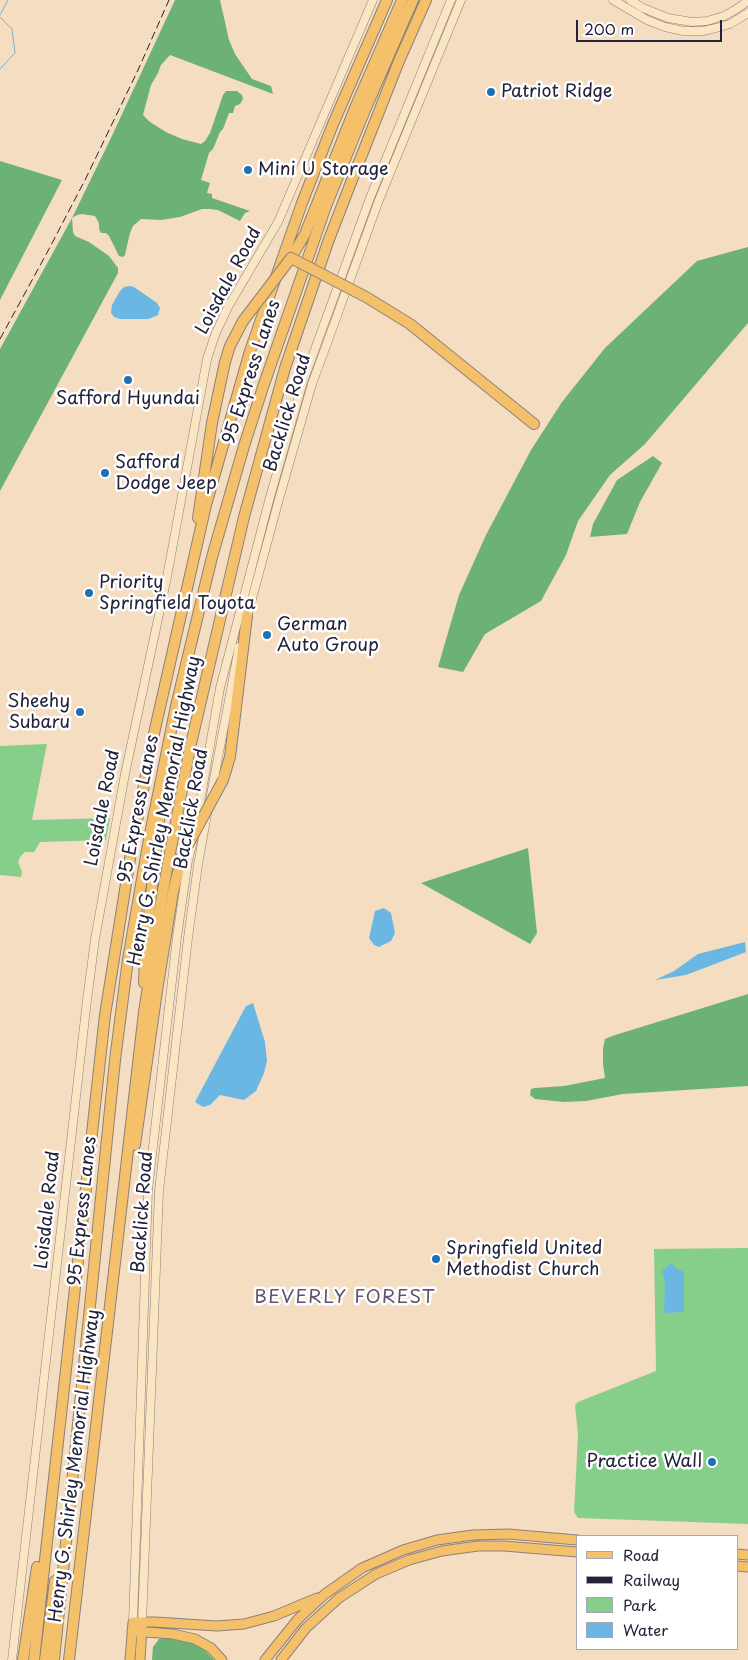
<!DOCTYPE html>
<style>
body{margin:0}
#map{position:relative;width:748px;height:1660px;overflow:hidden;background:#f4ddc1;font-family:"Playpen Sans",sans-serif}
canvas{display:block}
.legend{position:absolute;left:576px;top:1535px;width:162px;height:115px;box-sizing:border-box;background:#fff;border:1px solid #a7a7b1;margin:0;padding:6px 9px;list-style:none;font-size:15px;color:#22223b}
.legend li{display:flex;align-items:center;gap:10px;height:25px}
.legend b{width:25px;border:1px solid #a7a7b1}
.scale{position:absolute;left:576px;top:20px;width:146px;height:22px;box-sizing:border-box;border:2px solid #22223b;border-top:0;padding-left:6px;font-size:15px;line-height:18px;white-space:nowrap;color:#22223b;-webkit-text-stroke:4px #fff;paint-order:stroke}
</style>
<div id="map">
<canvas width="748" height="1660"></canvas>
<ul class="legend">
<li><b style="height:6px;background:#f4c16a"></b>Road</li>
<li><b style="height:6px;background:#22223b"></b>Railway</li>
<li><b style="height:14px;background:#86cf8b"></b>Park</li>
<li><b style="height:14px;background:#6bb7e4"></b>Water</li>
</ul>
<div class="scale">200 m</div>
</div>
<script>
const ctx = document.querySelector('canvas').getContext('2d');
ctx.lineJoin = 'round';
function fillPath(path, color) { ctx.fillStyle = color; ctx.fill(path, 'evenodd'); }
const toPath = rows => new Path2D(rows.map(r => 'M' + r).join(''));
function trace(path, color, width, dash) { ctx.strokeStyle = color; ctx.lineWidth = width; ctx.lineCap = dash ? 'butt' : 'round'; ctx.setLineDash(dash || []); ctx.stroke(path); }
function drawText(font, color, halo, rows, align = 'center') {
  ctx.font = font + ' "Playpen Sans",sans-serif'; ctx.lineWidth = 5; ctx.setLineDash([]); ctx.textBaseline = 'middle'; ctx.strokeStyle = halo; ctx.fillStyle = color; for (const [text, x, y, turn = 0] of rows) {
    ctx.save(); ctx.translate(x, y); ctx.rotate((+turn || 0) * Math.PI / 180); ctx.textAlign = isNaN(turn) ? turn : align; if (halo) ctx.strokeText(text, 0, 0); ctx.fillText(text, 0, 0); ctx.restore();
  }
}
fillPath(toPath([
 [47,744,32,820,110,818,106,840,40,842,34,852,25,852,20,857,18,862,22,872,21,877,0,875,0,746],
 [748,1248,748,1524,578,1518,574,1512,578,1435,575,1405,578,1402,656,1371,654,1249]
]), '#86cf8b');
fillPath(toPath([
 [175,0,220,0,229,40,235,54,252,79,271,86,273,94,170,55,161,65,158,73,151,85,143,115,150,122,166,132,182,139,201,144,205,141,210,133,223,95,226,91,237,91,242,95,243,99,240,104,235,106,233,113,229,113,223,129,220,132,213,149,209,153,201,180,210,183,207,193,212,194,212,198,250,211,245,213,240,221,218,210,210,209,202,209,180,217,161,220,141,219,133,226,130,233,125,255,123,257,119,256,109,236,106,233,101,233,99,229,99,223,95,216,82,214,77,215,72,218,73,232,75,236,89,242,109,256,118,268,118,273,0,491,0,349,72,218,110,140],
 [0,161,62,180,0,300],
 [748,247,748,323,645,444,610,475,578,521,566,555,541,601,485,634,463,672,438,667,459,595,486,535,531,450,562,402,605,348,697,261],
 [653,456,662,463,640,502,627,534,590,537,593,524,617,480],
 [528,848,537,933,530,944,421,883],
 [748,994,748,1086,623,1094,586,1101,564,1102,535,1099,530,1095,531,1089,535,1088,564,1086,605,1078,603,1064,603,1048,605,1039,612,1036],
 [166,1637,189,1642,203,1648,214,1660,152,1660,153,1647,159,1639]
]), '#6cb277');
fillPath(toPath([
 [129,286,134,287,157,303,160,308,158,315,149,319,120,319,114,317,111,313,112,305,120,291,124,287],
 [384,908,391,913,395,933,391,941,379,947,374,945,369,938,375,911],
 [745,942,746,952,686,975,655,980,674,971,698,954],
 [253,1003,265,1042,267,1061,264,1073,256,1091,244,1100,220,1095,210,1105,203,1107,195,1102,246,1006],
 [672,1262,674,1267,684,1272,684,1310,683,1312,664,1313,665,1283,662,1271]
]), '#6bb7e4');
trace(toPath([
 [0,15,8,0],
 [0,17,12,29,15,53,0,69]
]), '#6bb7e4', 1);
const secondary = toPath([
 [613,0,647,20,665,27,683,31,703,31,716,28,730,24,748,13],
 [630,0,643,8,668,18,692,22,707,21,724,16,735,10,748,1],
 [246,621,279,499,312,384,326,346,379,200,461,0],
 [210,800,239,647],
 [196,825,220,688,270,497,303,382,370,198,451,0],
 [133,1622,148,1190,177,937,188,861,193,841],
 [142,1622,159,1191,188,938,198,865,207,814],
 [12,1660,87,1000,95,939,125,774,167,577,207,359,215,335,228,307,278,222,373,0]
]);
const primary = toPath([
 [737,1554,748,1555],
 [737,1566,748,1567],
 [132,1631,173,1634,195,1639,211,1648,222,1660],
 [130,1660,133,1622,155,1622,217,1626,244,1624,274,1616,317,1598],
 [140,1660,142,1628],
 [265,1660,298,1619,325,1594,362,1568,403,1550,437,1540,473,1535,508,1534,577,1540],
 [281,1660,306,1628,339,1598,376,1574,409,1560,442,1551,478,1546,504,1546,577,1552]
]);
const motorway = toPath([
 [291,258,305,234,355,108,402,0],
 [488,387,534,424],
 [198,518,212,423,225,362,230,346,243,321],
 [223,780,230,757,247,616],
 [144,983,145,954,160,811],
 [135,1145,157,991,173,892,182,856],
 [23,1660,37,1567],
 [34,1660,105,1015,132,846,155,729,206,505,250,351,302,203,333,124,387,0],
 [45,1660,55,1581],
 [54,1660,115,1060,128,959,149,839,176,706,212,557,244,446,263,387,326,206,365,110,413,0],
 [69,1660,144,1012,163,890,190,748,244,517,285,368,328,242,350,185,399,61,426,0]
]);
trace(secondary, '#8b807e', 9);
trace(primary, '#8b807e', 11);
trace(motorway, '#8b807e', 12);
trace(secondary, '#fbe6c3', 8);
trace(primary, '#f4c16a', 9);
trace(motorway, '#f4c16a', 10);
trace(toPath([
 [0,339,49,249,86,178,138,70,169,0]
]), '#22223b', 1, [8, 4]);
const motorwayBridge = toPath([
 [243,321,291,258,366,297,410,324,488,387],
 [182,856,223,780]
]);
trace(motorwayBridge, '#8b807e', 12, []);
trace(motorwayBridge, '#f4c16a', 10);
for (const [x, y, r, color] of [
 [491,92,5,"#1f6fb2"],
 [248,170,5,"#1f6fb2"],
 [128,380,5,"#1f6fb2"],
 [105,473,5,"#1f6fb2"],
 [89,593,5,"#1f6fb2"],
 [267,635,5,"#1f6fb2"],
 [80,712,5,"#1f6fb2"],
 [436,1259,5,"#1f6fb2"],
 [712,1462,5,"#1f6fb2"]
]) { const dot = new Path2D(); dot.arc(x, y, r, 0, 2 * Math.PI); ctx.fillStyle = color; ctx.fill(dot); trace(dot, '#fff', 2); }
drawText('18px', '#22223b', '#fff', [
 ["Patriot Ridge",501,92],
 ["Mini U Storage",258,170],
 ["Safford Hyundai",128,399,"center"],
 ["Safford",115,463],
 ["Dodge Jeep",115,484],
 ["Priority",99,583],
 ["Springfield Toyota",99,604],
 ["German",277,625],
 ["Auto Group",277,646],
 ["Sheehy",70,702,"right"],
 ["Subaru",70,723,"right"],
 ["Springfield United",446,1249],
 ["Methodist Church",446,1270],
 ["Practice Wall",702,1462,"right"]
], 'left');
drawText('18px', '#22223b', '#fff', [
 ["Loisdale Road",229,281,-62],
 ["95 Express Lanes",252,372,-72],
 ["Backlick Road",288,413,-73],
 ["Loisdale Road",103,808,-79],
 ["95 Express Lanes",139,809,-79],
 ["Backlick Road",192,809,-80],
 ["Henry G. Shirley Memorial Highway",165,811,-79],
 ["Loisdale Road",48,1210,-84],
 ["95 Express Lanes",83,1211,-84],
 ["Backlick Road",143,1212,-86],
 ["Henry G. Shirley Memorial Highway",75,1466,-83]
]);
ctx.letterSpacing = '1px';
drawText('19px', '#605371', '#fff', [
 ["BEVERLY FOREST",345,1298]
]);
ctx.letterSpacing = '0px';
</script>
